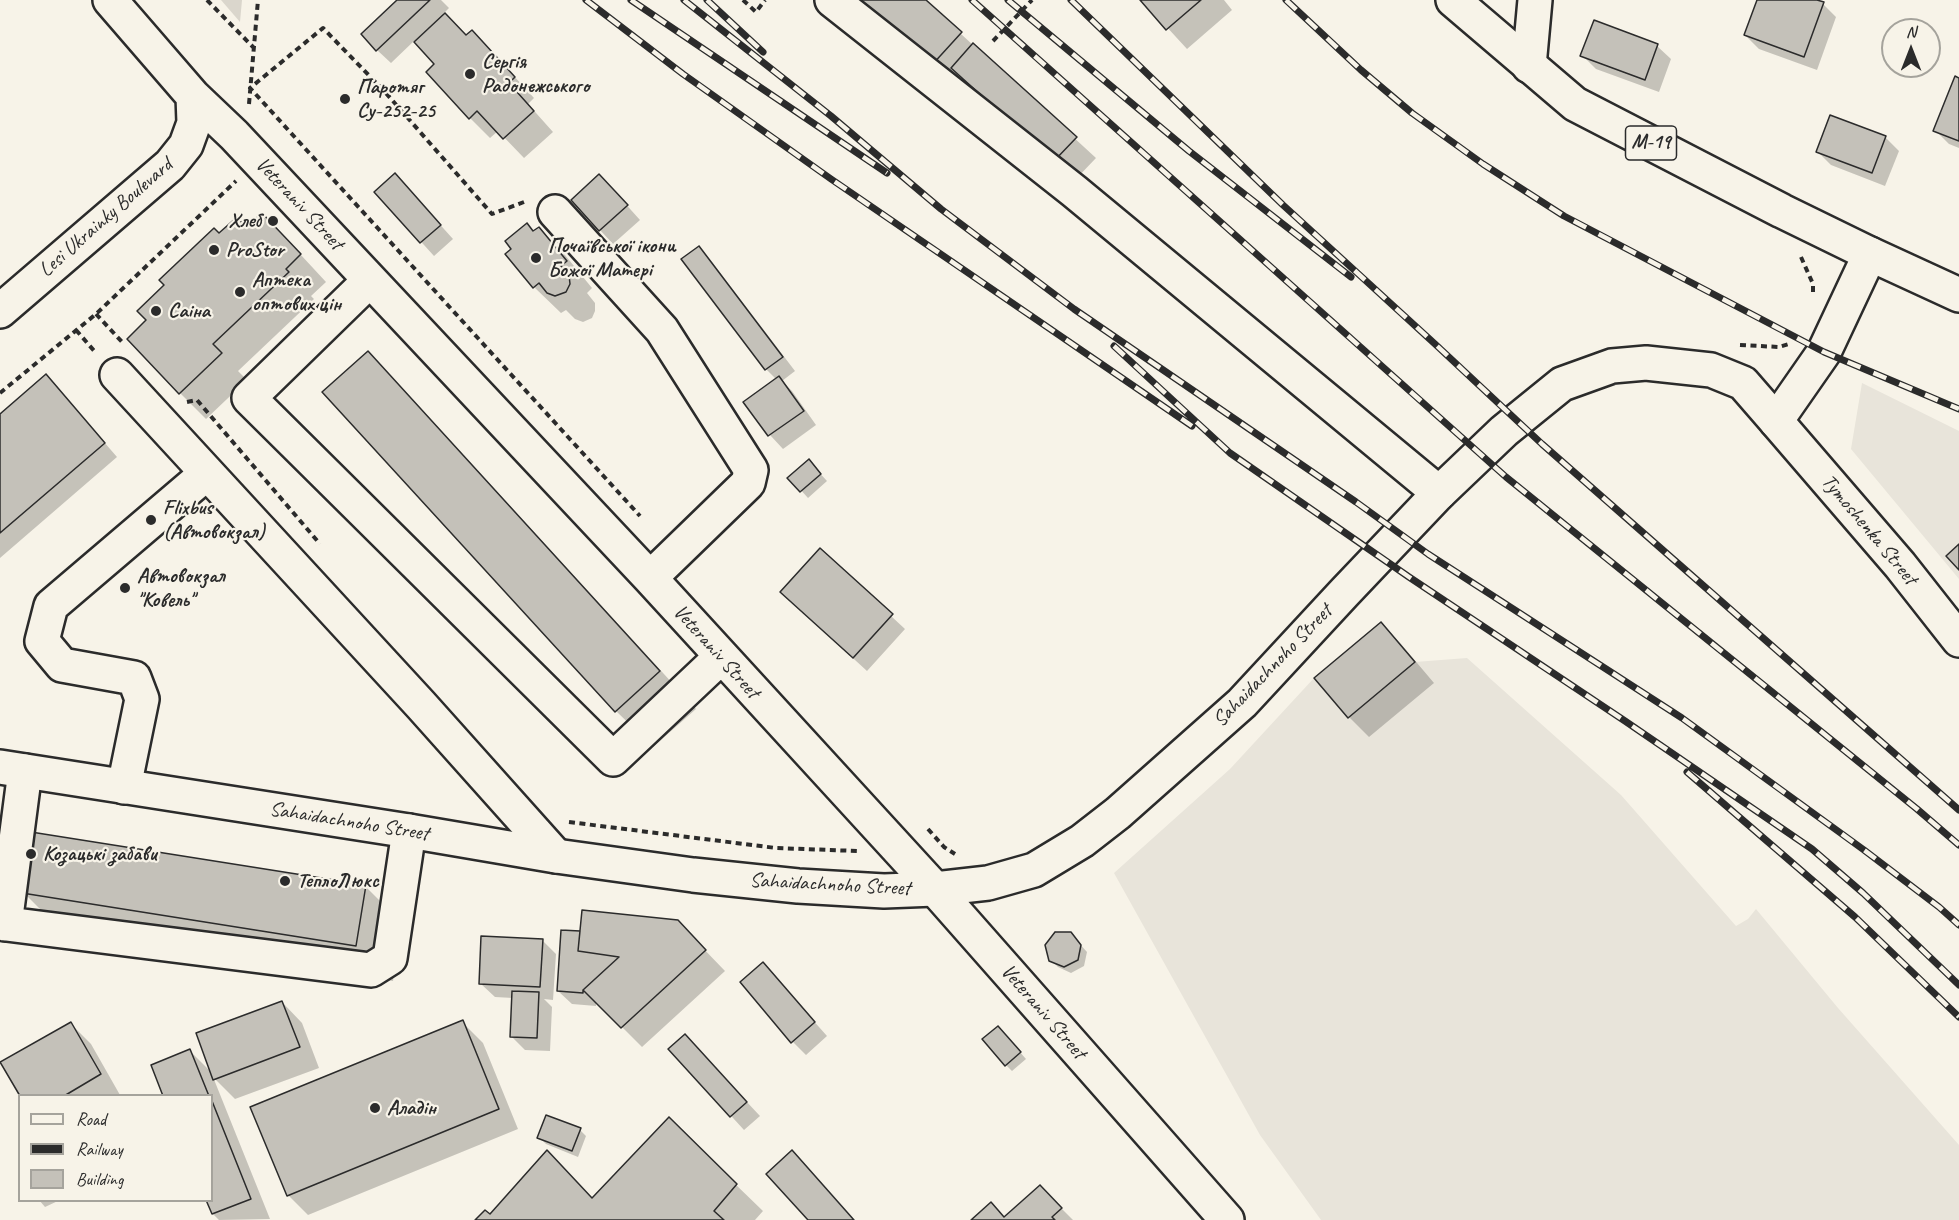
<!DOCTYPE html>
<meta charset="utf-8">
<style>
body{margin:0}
#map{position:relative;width:1959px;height:1220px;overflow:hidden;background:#f7f3e8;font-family:Caveat,sans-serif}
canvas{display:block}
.legend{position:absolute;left:18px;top:1094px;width:195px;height:108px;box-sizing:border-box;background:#f7f3e8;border:2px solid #a5a39c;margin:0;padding:8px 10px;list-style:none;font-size:18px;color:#2b2b2b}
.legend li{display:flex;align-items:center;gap:12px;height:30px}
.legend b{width:30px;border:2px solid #a5a39c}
.north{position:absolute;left:1881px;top:18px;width:60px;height:60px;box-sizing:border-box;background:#f7f3e8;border:2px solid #a5a39c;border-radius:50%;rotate:0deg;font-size:16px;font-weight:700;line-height:24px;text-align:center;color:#2b2b2b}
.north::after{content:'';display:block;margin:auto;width:21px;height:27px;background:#2b2b2b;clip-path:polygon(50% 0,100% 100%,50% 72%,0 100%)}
</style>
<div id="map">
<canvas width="1959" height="1220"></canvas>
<ul class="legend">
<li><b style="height:8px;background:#f7f3e8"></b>Road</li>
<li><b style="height:8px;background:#2b2b2b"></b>Railway</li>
<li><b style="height:16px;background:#c4c1b9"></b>Building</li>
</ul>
<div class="north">N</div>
</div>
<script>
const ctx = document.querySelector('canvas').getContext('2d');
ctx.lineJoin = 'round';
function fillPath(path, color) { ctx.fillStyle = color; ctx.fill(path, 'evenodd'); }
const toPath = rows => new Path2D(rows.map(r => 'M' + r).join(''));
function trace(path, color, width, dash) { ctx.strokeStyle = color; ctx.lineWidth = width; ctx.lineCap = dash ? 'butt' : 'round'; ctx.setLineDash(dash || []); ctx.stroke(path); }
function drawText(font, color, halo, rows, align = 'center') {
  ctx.font = font + ' Caveat,sans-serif'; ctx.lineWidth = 4.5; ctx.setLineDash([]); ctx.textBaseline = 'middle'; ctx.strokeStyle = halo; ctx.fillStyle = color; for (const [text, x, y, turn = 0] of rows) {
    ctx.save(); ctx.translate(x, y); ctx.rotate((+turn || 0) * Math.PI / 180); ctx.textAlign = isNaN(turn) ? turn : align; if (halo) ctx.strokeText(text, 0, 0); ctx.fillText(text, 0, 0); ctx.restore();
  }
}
fillPath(toPath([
 [1862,383,1959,431,1959,579,1851,449],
 [1381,622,1415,662,1467,658,1621,795,1736,926,1748,919,1756,909,1838,1008,1959,1145,1959,1220,1321,1220,1260,1135,1114,873,1230,769,1314,678]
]), '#e8e4da');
fillPath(toPath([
 [221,0,242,0,240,22]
]), '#dad6cc');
fillPath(toPath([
 [399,0,441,0,449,8,443,14,466,37,492,52,534,98,528,104,553,132,524,158,498,131,490,138,470,118,428,72,437,64,414,41,391,63,377,50],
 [857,0,924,0,1096,158,1075,180,961,76,952,85],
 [1142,0,1224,0,1232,10,1187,49],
 [1758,0,1813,0,1823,4,1836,17,1817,70,1759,49,1745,35],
 [1657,46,1671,59,1659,92,1596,69,1582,55],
 [1959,80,1959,148,1949,144,1935,130],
 [1885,137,1899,151,1885,186,1831,165,1818,152],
 [408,189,453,239,434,256,376,192],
 [613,190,640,220,613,244,573,201],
 [247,229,288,241,326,282,311,296,314,299,238,371,247,380,206,419,180,393,148,320],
 [539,229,565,255,592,288,587,293,595,303,595,311,592,318,583,322,575,319,566,310,561,313,534,287,534,233],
 [698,248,712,262,795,371,782,381,792,391,816,425,783,449,770,435,745,402,776,379,766,369,683,259],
 [368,353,404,390,696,709,653,747,616,711],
 [59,390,117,457,0,558,0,416],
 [815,468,827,481,808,498,790,478],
 [820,550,905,629,867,671,795,605],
 [1381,624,1401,644,1434,683,1369,737,1349,717],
 [366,887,402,923,393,981,60,929,23,892],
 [542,940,556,954,553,1000,544,999,552,1007,550,1051,525,1050,511,1036,513,998,495,997,481,984],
 [1077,941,1087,952,1084,966,1071,973,1058,967,1051,960],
 [698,943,725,971,642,1047,596,1001,596,1006,572,1004,558,991],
 [763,964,827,1036,806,1055,792,1041],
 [282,1002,302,1023,319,1068,235,1099,213,1077,270,1219,219,1220,213,1214,212,1200,212,1096,165,1096,190,1051,212,1073],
 [462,1022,483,1043,518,1129,308,1215,288,1195],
 [70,1023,91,1044,120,1095,21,1096],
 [1004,1034,1026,1059,1012,1071,1006,1065],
 [685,1036,760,1116,744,1130,670,1049],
 [669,1120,763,1211,755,1220,477,1220,490,1216,593,1200],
 [580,1130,586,1136,578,1157,546,1144,539,1137],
 [1040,1187,1073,1220,974,1220,1005,1218],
 [39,1200,60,1200,45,1207]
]), '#0003');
const building = toPath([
 [397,0,430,0,376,51,361,34,397,0],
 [858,0,926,0,962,32,931,66,858,0],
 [1140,0,1201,0,1166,30,1140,0],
 [1757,0,1817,0,1824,2,1804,57,1744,35,1757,0],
 [445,13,466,35,472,30,515,77,509,83,534,111,503,139,477,111,469,119,426,72,434,64,414,42,445,13],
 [1594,20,1658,44,1645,80,1580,56,1594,20],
 [973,43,1077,137,1054,161,951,68,973,43],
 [1955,76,1959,78,1959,141,1933,131,1955,76],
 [1830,115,1886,136,1872,173,1816,152,1830,115],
 [395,173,441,225,420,243,374,192,395,173],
 [599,174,628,205,599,231,571,200,599,174],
 [262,213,301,254,286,269,289,272,213,344,222,353,179,394,127,339,146,320,137,311,164,285,159,280,214,228,219,233,237,217,246,227,262,213],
 [527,223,533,231,539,227,567,261,561,266,569,275,570,284,566,292,555,296,547,293,539,283,533,288,505,254,511,249,505,241,527,223],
 [699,246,783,357,765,370,681,259,699,246],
 [368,351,660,671,615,712,322,392,368,351],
 [46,374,105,443,0,533,0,414,46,374],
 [779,376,804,411,768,436,743,402,779,376],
 [809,459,821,474,800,492,787,478,809,459],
 [1959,544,1959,570,1946,556,1959,544],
 [820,548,893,614,853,658,780,592,820,548],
 [1381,622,1415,662,1348,718,1314,678,1381,622],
 [31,832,366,885,356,946,22,893,31,832],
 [582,910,678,920,706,950,621,1028,583,990,619,957,578,951,582,910],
 [561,930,580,931,578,951,619,957,583,990,583,993,557,991,561,930],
 [1055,932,1071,932,1081,945,1078,960,1064,967,1049,961,1045,945,1055,932],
 [481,936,543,939,540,987,479,984,481,936],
 [763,962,815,1022,791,1043,740,982,763,962],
 [512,991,539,992,537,1038,510,1037,512,991],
 [282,1001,300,1047,213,1080,196,1033,282,1001],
 [463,1020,499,1109,287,1196,250,1107,463,1020],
 [71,1022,101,1074,64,1096,20,1096,0,1062,71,1022],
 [998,1026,1021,1052,1005,1066,982,1039,998,1026],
 [685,1034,747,1102,730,1117,668,1049,685,1034],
 [190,1049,209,1096,163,1096,151,1065,190,1049],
 [212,1101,251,1199,212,1214,206,1200,212,1200,212,1101],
 [546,1115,581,1128,572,1151,537,1138,546,1115],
 [669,1117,737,1184,714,1211,724,1220,475,1220,485,1210,490,1214,547,1150,592,1198,669,1117],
 [792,1150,854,1220,808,1220,766,1174,792,1150],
 [1040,1185,1062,1208,1052,1217,1055,1220,971,1220,991,1202,1004,1217,1040,1185]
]);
fillPath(building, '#c4c1b9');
trace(building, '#2b2b2b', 1.5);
const minor = toPath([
 [832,0,1074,191,1439,493],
 [1529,66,1535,0],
 [193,96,234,135,650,578,935,889,1227,1220],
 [555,212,662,330,751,470,748,483,650,578],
 [1870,254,1959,295],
 [370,280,249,398,613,759,721,657],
 [0,311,170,165,186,145,194,123,193,96,110,0],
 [117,375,421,705,556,856],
 [124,787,142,699,134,678,62,665,42,641,51,606,207,473],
 [0,923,371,970,390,958,409,831],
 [5,924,25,771]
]);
const major = toPath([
 [0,767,409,831,556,856,693,875,798,886,884,891,935,889,988,883,1034,870,1082,841,1118,813,1242,703,1344,593,1439,493,1504,431,1562,384,1612,366,1646,363,1711,370,1743,383,1776,421]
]);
const highway = toPath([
 [1453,0,1575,104,1782,211,1870,254,1824,352,1776,421,1900,565,1959,640]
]);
trace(minor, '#2b2b2b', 38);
trace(major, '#2b2b2b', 38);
trace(highway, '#2b2b2b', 38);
trace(toPath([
 [207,0,254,48],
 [743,0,756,12,765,0],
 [993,41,1032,0],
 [249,104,258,0],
 [524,202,492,214,385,92,323,28,250,88,640,516],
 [1801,257,1813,284,1813,294],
 [96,314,123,343],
 [76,330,96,353],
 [1740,345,1779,347,1789,344],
 [0,393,96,314,236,181],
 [187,402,197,400,320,544],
 [569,822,776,848,857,851],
 [928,829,944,847,955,854]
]), '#2b2b2b', 4, [6, 4.5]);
trace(minor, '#f7f3e8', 33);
trace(major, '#f7f3e8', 33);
trace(highway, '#f7f3e8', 33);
const rail = toPath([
 [586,0,683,74,831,179,1192,426],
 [631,0,887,173],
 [684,0,831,116,941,209,1074,309,1356,502,1428,554,1682,718,1864,850,1939,907,1959,925],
 [707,0,763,52],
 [972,0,1506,477,1917,809,1959,845],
 [1008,0,1189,151,1351,277],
 [1071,0,1283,205,1435,344,1542,444,1959,810],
 [1286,0,1361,70,1412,113,1483,164,1564,216,1824,352,1959,409],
 [1114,346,1230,453,1409,577,1625,721,1812,849,1863,893,1959,985],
 [1687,772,1855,917,1959,1017]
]);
trace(rail, '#2b2b2b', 7);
trace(rail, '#f7f3e8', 4.5, [14]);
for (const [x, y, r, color] of [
 [470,74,6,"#2b2b2b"],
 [345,99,6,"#2b2b2b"],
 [273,221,6,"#2b2b2b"],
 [214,250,6,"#2b2b2b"],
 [536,258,6,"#2b2b2b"],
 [240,292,6,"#2b2b2b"],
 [156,311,6,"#2b2b2b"],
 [151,520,6,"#2b2b2b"],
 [125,588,6,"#2b2b2b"],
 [31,854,6,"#2b2b2b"],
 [285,881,6,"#2b2b2b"],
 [375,1108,6,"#2b2b2b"]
]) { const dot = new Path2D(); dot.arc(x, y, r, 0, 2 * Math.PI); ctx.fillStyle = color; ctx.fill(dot); trace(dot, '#f7f3e8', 2); }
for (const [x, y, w] of [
 [1651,143,51]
]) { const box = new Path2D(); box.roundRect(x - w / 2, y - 17, w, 34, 4.5); ctx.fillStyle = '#f7f3e8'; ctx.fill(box); trace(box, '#2b2b2b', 1.5); }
drawText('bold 20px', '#2b2b2b', null, [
 ["М-19",1651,143]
]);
drawText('bold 21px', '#2b2b2b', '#f7f3e8', [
 ["Сергія",482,62],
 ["Радонежського",482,86],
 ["Паротяг",357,87],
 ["Су-252-25",357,111],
 ["Хлеб",261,221,"right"],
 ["Почаївської ікони",548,246],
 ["Божої Матері",548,270],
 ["ProStor",226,250],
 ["Аптека",252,280],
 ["оптових цін",252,304],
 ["Саіна",168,311],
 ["Flixbus",163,508],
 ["(Автовокзал)",163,532],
 ["Автовокзал",137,576],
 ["\"Ковель\"",137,600],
 ["Козацькі забави",43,854],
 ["ТеплоЛюкс",297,881],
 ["Аладін",387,1108]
], 'left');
drawText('21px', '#2b2b2b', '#f7f3e8', [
 ["Veteraniv Street",299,204,47],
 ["Lesi Ukrainky Boulevard",106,218,-41],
 ["Tymoshenka Street",1869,530,50],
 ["Veteraniv Street",716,652,48],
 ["Sahaidachnoho Street",1273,666,-46],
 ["Sahaidachnoho Street",349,822,9],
 ["Sahaidachnoho Street",830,885,3],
 ["Veteraniv Street",1043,1012,49]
]);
</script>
